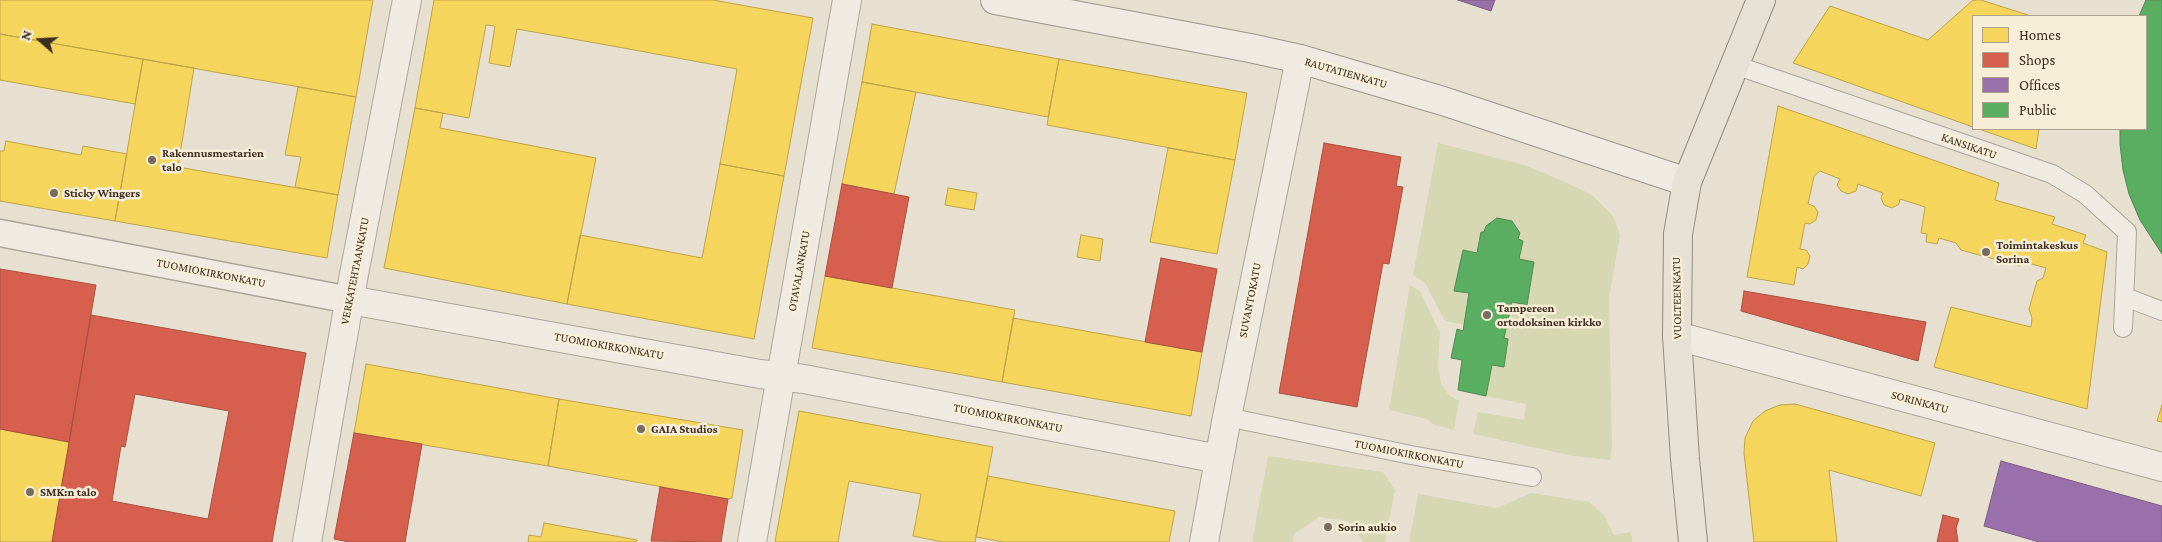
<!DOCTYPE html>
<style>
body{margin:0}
#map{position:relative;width:2162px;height:542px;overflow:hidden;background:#e7e0d1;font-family:"Crimson Pro",serif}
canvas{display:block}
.legend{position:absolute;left:1972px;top:15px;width:175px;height:115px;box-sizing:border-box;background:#f7eed8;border:1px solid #ada18e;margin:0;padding:6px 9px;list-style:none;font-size:15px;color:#3d2e20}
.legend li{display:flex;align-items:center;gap:10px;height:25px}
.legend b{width:25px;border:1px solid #ada18e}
.north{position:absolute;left:15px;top:15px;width:50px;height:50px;-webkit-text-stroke:4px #f7eed8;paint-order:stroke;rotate:289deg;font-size:14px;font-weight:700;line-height:20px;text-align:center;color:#3d2e20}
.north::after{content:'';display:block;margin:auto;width:18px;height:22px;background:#3d2e20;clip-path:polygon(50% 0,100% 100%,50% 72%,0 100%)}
</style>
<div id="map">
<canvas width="2162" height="542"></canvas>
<ul class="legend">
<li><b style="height:14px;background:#f6d55c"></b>Homes</li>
<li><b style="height:14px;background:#d6604d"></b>Shops</li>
<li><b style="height:14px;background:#9970ab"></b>Offices</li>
<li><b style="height:14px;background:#5aae61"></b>Public</li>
</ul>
<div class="north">N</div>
</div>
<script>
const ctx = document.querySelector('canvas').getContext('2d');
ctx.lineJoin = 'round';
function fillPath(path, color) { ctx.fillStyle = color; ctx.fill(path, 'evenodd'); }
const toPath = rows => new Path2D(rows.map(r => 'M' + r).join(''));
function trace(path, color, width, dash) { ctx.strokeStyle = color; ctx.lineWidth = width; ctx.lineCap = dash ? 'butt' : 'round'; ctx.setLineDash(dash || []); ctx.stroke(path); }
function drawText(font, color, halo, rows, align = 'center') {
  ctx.font = font + ' "Crimson Pro",serif'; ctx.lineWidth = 5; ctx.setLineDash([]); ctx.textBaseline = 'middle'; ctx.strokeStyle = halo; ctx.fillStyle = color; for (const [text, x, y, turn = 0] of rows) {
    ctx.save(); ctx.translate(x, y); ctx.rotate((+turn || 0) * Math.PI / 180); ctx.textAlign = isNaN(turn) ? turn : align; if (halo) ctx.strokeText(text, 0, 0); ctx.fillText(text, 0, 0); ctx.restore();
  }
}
fillPath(toPath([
 [1438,143,1524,165,1563,181,1592,195,1613,216,1620,235,1609,299,1612,448,1610,460,1573,456,1473,434,1478,412,1524,420,1526,404,1486,396,1492,365,1504,367,1508,339,1504,338,1512,302,1527,305,1534,262,1519,259,1520,233,1512,221,1497,218,1486,226,1484,232,1481,233,1477,253,1463,250,1454,290,1469,293,1464,325,1445,321,1425,283,1413,275],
 [1410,285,1420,291,1440,333,1438,366,1441,384,1449,395,1459,401,1454,430,1434,425,1427,419,1389,410],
 [1268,456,1383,472,1395,490,1385,542,1363,542,1348,521,1319,517,1294,534,1292,542,1252,542],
 [1531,493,1589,502,1604,515,1614,535,1631,532,1633,542,1409,542,1418,494,1497,508]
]), '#d6d7b3');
const homes = toPath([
 [0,0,373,0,356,97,0,34,0,0],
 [434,0,713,0,813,18,784,176,720,164,737,69,618,47,517,29,510,67,489,63,495,26,486,25,469,118,415,108,434,0],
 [1973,0,1981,0,2031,16,1973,16,1973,127,1793,63,1830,6,1928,40,1973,0],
 [872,24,1059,59,1048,117,862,82,872,24],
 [0,34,143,59,135,104,0,80,0,34],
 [143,59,194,68,178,167,338,195,327,258,115,221,143,59],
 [1059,59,1247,93,1235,160,1047,125,1059,59],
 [862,82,916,92,894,194,842,184,862,82],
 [298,87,356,97,338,195,295,187,301,157,285,155,298,87],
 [1778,106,1999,183,1995,200,2055,217,2052,224,2086,235,2083,243,2107,252,2087,409,1934,367,1951,307,2031,327,2032,318,2029,309,2037,281,2043,278,2046,268,2025,262,2019,266,1961,250,1956,243,1939,238,1937,244,1926,242,1927,234,1921,233,1925,207,1900,199,1899,204,1892,208,1884,205,1881,198,1883,193,1858,184,1856,191,1848,194,1841,191,1837,185,1840,179,1820,171,1814,176,1808,204,1814,206,1818,212,1816,220,1810,224,1805,223,1800,249,1806,250,1810,256,1808,264,1803,269,1797,267,1794,285,1747,277,1778,106],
 [415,108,443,113,440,128,596,158,567,304,384,268,415,108],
 [1979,129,2039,129,2036,149,1979,129],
 [6,141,81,155,83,146,127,154,115,221,0,201,0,151,4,151,6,141],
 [1168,148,1235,160,1217,254,1150,242,1168,148],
 [720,164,784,176,754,339,567,304,580,235,702,258,720,164],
 [948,188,977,193,974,210,945,205,948,188],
 [1081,235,1103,239,1100,261,1077,257,1081,235],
 [825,276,1015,310,1002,382,812,348,825,276],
 [1013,318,1202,352,1191,416,1002,382,1013,318],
 [366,364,559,399,548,466,354,433,366,364],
 [559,399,743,430,732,498,728,499,548,466,559,399],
 [1795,404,1935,443,1921,496,1829,470,1837,542,1754,542,1744,453,1745,438,1753,421,1765,411,1780,405,1795,404],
 [2162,405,2162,422,2157,421,2162,405],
 [799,411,993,447,975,542,943,542,913,536,921,494,849,481,838,542,775,542,799,411],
 [0,429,69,442,52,542,0,542,0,429],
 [988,476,1175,511,1169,542,1004,542,976,537,988,476],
 [544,523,637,540,636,542,528,542,529,535,541,537,544,523]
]);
fillPath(homes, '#f6d55c');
trace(homes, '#bea34a', 1);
const shops = toPath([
 [1324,143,1401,157,1396,186,1403,187,1389,264,1383,263,1357,407,1279,393,1324,143],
 [842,184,909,197,892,288,825,276,842,184],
 [1161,258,1217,269,1202,352,1145,342,1161,258],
 [0,269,96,285,69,442,0,429,0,269],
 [1744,291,1926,322,1918,361,1741,311,1744,291],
 [91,315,306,353,272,542,52,542,91,315],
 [135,394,229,411,208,519,112,501,121,446,125,447,135,394],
 [354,433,422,444,405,542,349,542,334,539,354,433],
 [660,487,728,499,721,542,651,541,660,487],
 [1943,515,1959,519,1956,528,1958,542,1937,542,1943,515]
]);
fillPath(shops, '#d6604d');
trace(shops, '#a85140', 1);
const offices = toPath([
 [1458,0,1495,0,1491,11,1458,0],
 [2001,461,2162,506,2162,542,2039,542,1984,526,2001,461]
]);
fillPath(offices, '#9970ab');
trace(offices, '#7d5c81', 1);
const public = toPath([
 [2146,0,2162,0,2162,254,2140,220,2129,194,2123,170,2120,144,2120,129,2146,129,2146,16,2139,16,2146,0],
 [1497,218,1512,221,1520,233,1518,239,1523,241,1519,259,1534,262,1527,305,1512,302,1504,338,1508,339,1504,367,1492,365,1486,396,1458,390,1462,360,1451,358,1457,329,1463,331,1469,293,1454,291,1463,250,1477,253,1481,232,1484,232,1486,226,1497,218]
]);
fillPath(public, '#5aae61');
trace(public, '#51884e', 1);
const service = toPath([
 [1735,65,2052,174,2085,194,2127,232,2123,328],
 [2125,297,2162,311],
 [1227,417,1411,455,1532,477]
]);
const pedestrian = toPath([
 [0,233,350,300]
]);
const minor = toPath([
 [350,300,760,374,804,379,1219,459],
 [1677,336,2162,467],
 [307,542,354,274,407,0],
 [752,542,847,0],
 [1204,542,1227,417,1300,59]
]);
const secondary = toPath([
 [995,0,1250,48,1300,59,1443,101,1687,182]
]);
const primary = toPath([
 [1693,542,1685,459,1677,336,1678,234,1687,182,1761,0]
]);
trace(service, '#ada599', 20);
trace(pedestrian, '#ada599', 29);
trace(minor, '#ada599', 30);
trace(secondary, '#9c958a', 30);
trace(primary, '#928b80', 30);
trace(service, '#efebe3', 18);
trace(pedestrian, '#efebe3', 26);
trace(minor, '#efebe3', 28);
trace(secondary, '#efebe3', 28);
trace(primary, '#e6e1d4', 28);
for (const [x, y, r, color] of [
 [152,160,5,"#786c5e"],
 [54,193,5,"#786c5e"],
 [1986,252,5,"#786c5e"],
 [1487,315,5,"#786c5e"],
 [641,429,5,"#786c5e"],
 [30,492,5,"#786c5e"],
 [1328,527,5,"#786c5e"]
]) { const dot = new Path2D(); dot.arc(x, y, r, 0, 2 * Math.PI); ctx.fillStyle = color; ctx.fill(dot); trace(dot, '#f7eed8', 2); }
drawText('12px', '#3d2e20', '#f7eed8', [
 ["RAUTATIENKATU",1346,73,16],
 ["KANSIKATU",1969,146,19],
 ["VERKATEHTAANKATU",355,271,-79],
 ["OTAVALANKATU",799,271,-80],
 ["TUOMIOKIRKONKATU",211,273,11],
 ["VUOLTEENKATU",1677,298,-91],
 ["SUVANTOKATU",1250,300,-79],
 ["TUOMIOKIRKONKATU",609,346,10],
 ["SORINKATU",1920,402,15],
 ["TUOMIOKIRKONKATU",1008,418,11],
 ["TUOMIOKIRKONKATU",1409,454,11]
]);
drawText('bold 12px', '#3d2e20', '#f7eed8', [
 ["Rakennusmestarien",162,153],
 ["talo",162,167],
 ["Sticky Wingers",64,193],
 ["Toimintakeskus",1996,245],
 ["Sorina",1996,259],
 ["Tampereen",1497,308],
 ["ortodoksinen kirkko",1497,322],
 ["GAIA Studios",651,429],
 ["SMK:n talo",40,492],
 ["Sorin aukio",1338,527]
], 'left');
</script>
